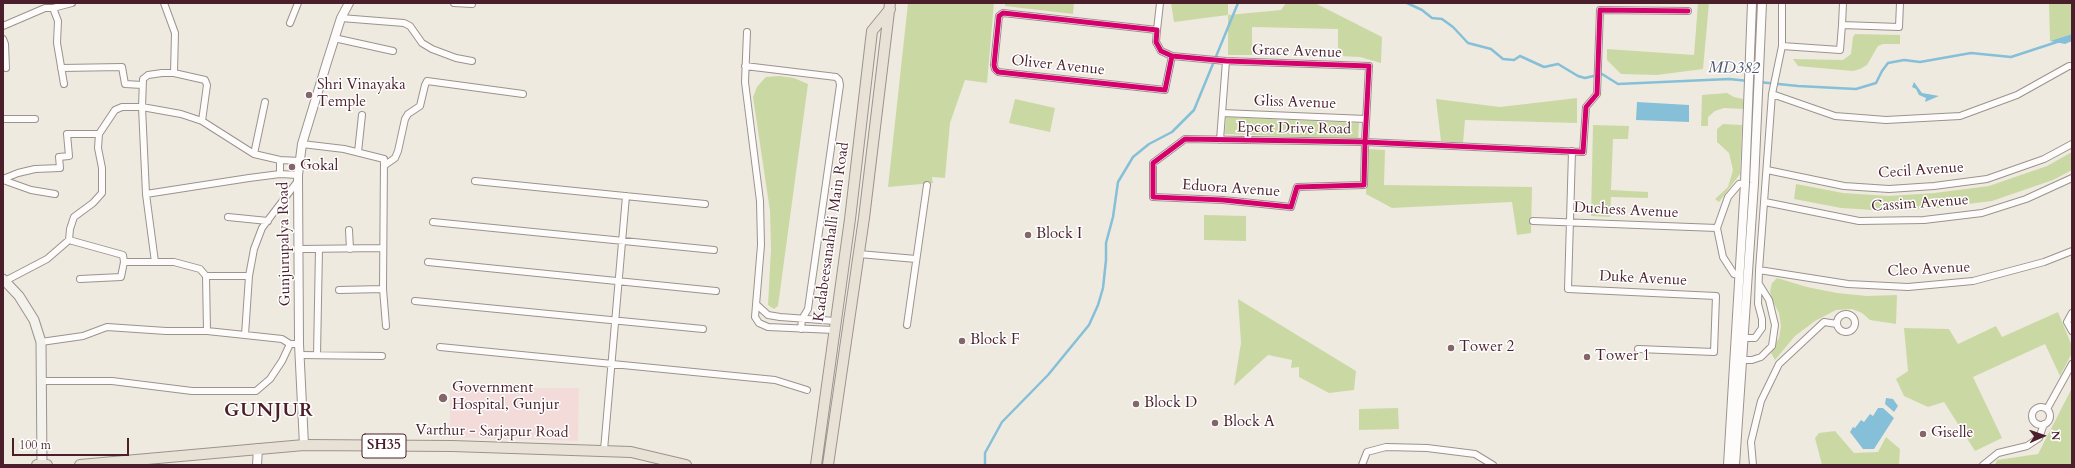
<!DOCTYPE html>
<style>
body{margin:0}
#map{position:relative;width:2075px;height:468px;overflow:hidden;background:#efeae0;font-family:Cardo,serif}
canvas{display:block}
.frame{position:absolute;inset:0;border:4px solid #4a1f2b;pointer-events:none}
.north{position:absolute;left:2023px;top:416px;width:40px;height:40px;-webkit-text-stroke:3px #fff;paint-order:stroke;rotate:88deg;font-size:11px;font-weight:700;line-height:16px;text-align:center;color:#4a1f2b}
.north::after{content:'';display:block;margin:auto;width:14px;height:18px;background:#4a1f2b;clip-path:polygon(50% 0,100% 100%,50% 72%,0 100%)}
.scale{position:absolute;left:12px;top:438px;width:117px;height:18px;box-sizing:border-box;border:2px solid #4a1f2b;border-top:0;padding-left:5px;font-size:12px;line-height:14px;white-space:nowrap;color:#4a1f2b;-webkit-text-stroke:3px #fff;paint-order:stroke}
</style>
<div id="map">
<canvas width="2075" height="468"></canvas>
<div class="frame"></div>
<div class="north">N</div>
<div class="scale">100 m</div>
</div>
<script>
const ctx = document.querySelector('canvas').getContext('2d');
ctx.lineJoin = 'round';
function fillPath(path, color) { ctx.fillStyle = color; ctx.fill(path, 'evenodd'); }
const toPath = rows => new Path2D(rows.map(r => 'M' + r).join(''));
function trace(path, color, width, dash) { ctx.strokeStyle = color; ctx.lineWidth = width; ctx.lineCap = dash ? 'butt' : 'round'; ctx.setLineDash(dash || []); ctx.stroke(path); }
function drawText(font, color, halo, rows, align = 'center') {
  ctx.font = font + ' Cardo,serif'; ctx.lineWidth = 3; ctx.setLineDash([]); ctx.textBaseline = 'middle'; ctx.strokeStyle = halo; ctx.fillStyle = color; for (const [text, x, y, turn = 0] of rows) {
    ctx.save(); ctx.translate(x, y); ctx.rotate((+turn || 0) * Math.PI / 180); ctx.textAlign = isNaN(turn) ? turn : align; if (halo) ctx.strokeText(text, 0, 0); ctx.fillText(text, 0, 0); ctx.restore();
  }
}
fillPath(toPath([
 [464,388,579,388,578,441,450,437,450,391]
]), '#f3dbd9');
fillPath(toPath([
 [908,3,994,3,987,83,965,80,950,123,945,178,932,177,933,183,888,187],
 [1005,3,1074,3,1073,14,1005,6],
 [1171,3,1228,3,1228,15,1281,10,1286,3,1315,3,1382,37,1381,63,1360,57,1338,56,1338,29,1252,27,1252,55,1228,55,1228,15,1174,22],
 [1698,3,1709,3,1703,69,1657,75,1621,74,1607,60,1607,49,1694,55],
 [2049,3,2072,3,2072,34,2050,41],
 [1855,34,1900,35,1900,44,1883,44,1878,46,1867,65,1860,69,1853,71,1798,66,1793,59,1843,60,1851,54,1853,37],
 [779,76,794,78,808,84,778,306,774,309,768,305,771,249,770,211,753,97,757,87,763,80,766,77],
 [1727,93,1734,97,1743,99,1743,109,1724,108,1715,111,1708,117,1708,126,1701,126,1702,95],
 [1577,98,1577,123,1465,120,1463,143,1441,141,1436,99,1500,107],
 [1015,99,1055,108,1050,132,1009,123],
 [1226,117,1359,123,1358,139,1225,134],
 [1723,124,1742,125,1740,174,1719,202,1715,199,1728,187,1733,170,1729,153,1717,142,1717,129],
 [1593,125,1629,126,1628,139,1613,139,1611,190,1648,192,1648,198,1611,197,1610,217,1591,216],
 [1368,149,1385,150,1384,185,1532,187,1531,233,1517,235,1512,202,1392,208,1366,194],
 [2072,152,2072,170,2053,180,1992,201,1936,208,1889,211,1841,208,1794,199,1796,184,1843,193,1889,196,1934,193,1989,186,2047,166],
 [1204,215,1246,216,1246,241,1204,240],
 [1777,278,1807,287,1837,293,1867,296,1897,295,1896,324,1870,320,1862,313,1852,309,1836,310,1815,321,1795,336,1775,360,1771,353,1779,338,1781,326,1779,313,1771,298,1770,291,1772,283],
 [1238,299,1356,371,1354,390,1329,393,1299,377,1299,367,1291,368,1292,360,1268,355,1234,386,1241,343],
 [2058,312,2072,346,2072,353,2060,376,2045,344,1973,377,2002,438,1975,451,1944,402,1928,407,1904,396,1896,379,1908,371,1904,328,1949,329,1958,344,1996,326,2002,337],
 [2072,388,2072,465,1995,465,1997,460,2038,454],
 [1398,408,1399,429,1359,430,1359,409],
 [1835,431,1854,453,1878,452,1886,437,1900,449,1899,465,1822,465,1815,438,1819,433]
]), '#cad9a4');
fillPath(toPath([
 [2072,34,2072,41,2065,44,2050,41],
 [1914,82,1922,93,1939,96,1925,102,1926,98,1919,95,1916,89,1912,87],
 [1637,102,1689,105,1689,122,1636,120],
 [1886,398,1893,399,1898,406,1894,412,1885,404],
 [1878,408,1883,408,1894,418,1874,449,1863,449,1850,432,1853,427,1855,428,1861,420,1864,422,1870,414,1873,416]
]), '#85bfd8');
trace(toPath([
 [1407,3,1422,10,1432,18,1442,19,1453,27,1468,43,1491,49,1503,59,1514,60,1520,56,1544,67,1558,64,1578,76,1585,78,1602,74,1618,84,1729,79,1798,86,1856,89,1876,83,1882,71,1888,63,1904,60,1920,62,1971,53,2011,57,2060,41],
 [985,465,985,453,1002,422,1048,375,1089,325,1098,305,1103,288,1106,260,1106,243,1113,217,1118,182,1133,157,1149,144,1172,132,1194,110,1238,3]
]), '#85bfd8', 2.5);
const minor = toPath([
 [164,3,175,33,174,73],
 [454,3,472,4],
 [53,8,72,3],
 [341,18,404,23,410,26,422,43,432,49,456,58,472,61],
 [290,23,298,3],
 [1842,25,1843,3],
 [3,26,45,8,53,8,58,21,57,43,64,84],
 [1157,30,1160,3],
 [747,32,745,82,760,201,761,245,755,317,759,323,768,327,834,330],
 [334,38,393,51],
 [3,39,5,44,6,68],
 [1782,46,1840,50,1842,25,1899,27,1900,3],
 [1172,56,1165,90,998,72,995,69,994,65,999,16,1003,13,1157,30,1156,42,1161,51,1172,56,1226,61,1369,66,1365,142,1364,185,1297,187,1291,207,1223,200,1153,197,1153,163,1185,139,1365,142,1583,152,1586,107,1597,94,1600,10,1688,11],
 [745,66,836,77,839,80,840,85,808,309,802,319,801,329],
 [61,68,122,67,125,84,142,85],
 [1772,94,1835,116,1886,120,1960,116,2017,95,2069,66,2072,66],
 [1222,113,1366,119],
 [3,119,35,119],
 [1220,140,1226,61],
 [302,144,344,149,384,159,383,289,386,326],
 [1572,151,1568,289,1716,296,1714,352,1638,349],
 [358,152,362,115],
 [254,154,265,102],
 [385,165,395,158,398,151,405,119,408,114,420,106,425,85,427,81,523,94],
 [1767,170,1844,186,1889,189,1934,186,1987,179,2044,159,2072,144],
 [280,174,280,160],
 [3,179,18,173,35,169,60,168,59,157,69,156,67,134,99,134],
 [3,180,31,190,55,194],
 [475,181,705,204],
 [146,194,142,107,143,79,148,75,162,73,174,73,205,80,207,85,202,121],
 [1765,202,1859,221,1924,220,1982,213,2026,199,2072,178],
 [228,217,268,221],
 [1533,221,1717,228],
 [433,222,714,250],
 [349,230,350,249],
 [299,249,383,248],
 [859,254,916,259],
 [155,262,146,194,249,178,280,174,298,175],
 [428,262,716,291],
 [1759,270,1848,284,1908,287,1973,281,2044,262,2072,251],
 [1739,275,1734,274,1723,257,1717,228,1728,197,1739,184,1745,183],
 [206,276,249,276],
 [80,279,121,277,124,262],
 [5,281,47,259,69,240],
 [339,290,383,289],
 [415,301,703,329],
 [757,305,768,315,780,317,835,321],
 [2072,313,2067,322,2072,331],
 '1837 323a9 9 0 1 1 18 0a9 9 0 1 1-18 0Z',
 [907,325,927,185],
 [207,331,206,276,200,269,174,262,124,262,123,255,69,240,70,229,74,217,93,203,102,193,102,168,98,148,99,134,115,110,122,107,142,107,181,114,202,121,254,154,280,160,300,161],
 [245,335,282,339,290,344],
 [1744,338,1755,338,1762,328,1762,319,1758,304,1759,270,1772,94,1782,46,1782,3],
 [41,342,83,336,107,327,166,331,207,331,245,335,249,276,254,249,262,228,297,182],
 [440,347,775,380,807,390],
 [300,355,382,356],
 [317,355,319,249],
 [1742,360,1752,360,1761,357,1772,346,1775,325,1769,300,1759,284],
 [42,381,112,381,192,391,256,391,270,379,282,361,290,344,299,344],
 '2032 416a9 9 0 1 1 18 0a9 9 0 1 1-18 0Z',
 [2047,409,2072,364],
 [604,450,626,196],
 [1362,465,1367,452,1386,447,1427,448,1475,454,1493,465],
 [1753,465,1751,442,1761,401,1779,364,1824,322,1837,324],
 [1983,465,1998,453,2027,446,2039,438,2044,424]
]);
const tertiary = toPath([
 [304,445,299,344,298,175,302,144,327,62,341,18,349,3],
 [257,465,258,448],
 [1728,465,1745,183,1752,3],
 [1735,465,1754,183,1762,3]
]);
const secondary = toPath([
 [3,279,19,296,34,320,41,342,42,465]
]);
const primary = toPath([
 [37,465,47,465],
 [80,465,304,445,452,446,631,452,686,465],
 [816,465,850,219,872,31,890,9],
 [828,465,864,218,890,3]
]);
trace(minor, '#9c928f', 8);
trace(tertiary, '#9c928f', 10);
trace(secondary, '#9c928f', 11);
trace(primary, '#9c928f', 12);
trace(minor, '#fdfcfa', 6);
trace(tertiary, '#fdfcfa', 8);
trace(secondary, '#f4f2ec', 9);
trace(primary, '#e8e2d6', 10);
trace(toPath([
 [1172,56,1165,90,998,72,995,69,994,65,999,16,1003,13,1157,30,1156,42,1161,51,1172,56,1226,61,1369,66,1365,142,1364,185,1297,187,1291,207,1223,200,1153,197,1153,163,1185,139,1365,142,1583,152,1586,107,1597,94,1600,10,1688,11]
]), '#d6006c', 5);
for (const [x, y, r, color] of [
 [309,95,4,"#84666a"],
 [292,167,4,"#84666a"],
 [1028,235,4,"#84666a"],
 [962,341,4,"#84666a"],
 [1451,348,4,"#84666a"],
 [1587,357,4,"#84666a"],
 [443,398,5,"#84666a"],
 [1136,404,4,"#84666a"],
 [1215,423,4,"#84666a"],
 [1923,434,4,"#84666a"]
]) { const dot = new Path2D(); dot.arc(x, y, r, 0, 2 * Math.PI); ctx.fillStyle = color; ctx.fill(dot); trace(dot, '#fff', 1.5); }
for (const [x, y, w] of [
 [384,446,44]
]) { const box = new Path2D(); box.roundRect(x - w / 2, y - 12, w, 24, 3); ctx.fillStyle = '#fff'; ctx.fill(box); trace(box, '#4a1f2b', 1); }
drawText('bold 14px', '#4a1f2b', null, [
 ["SH35",384,446]
]);
drawText('15px', '#4a1f2b', '#fff', [
 ["Grace Avenue",1297,52,2],
 ["Oliver Avenue",1058,66,6],
 ["Gliss Avenue",1295,103,2],
 ["Epcot Drive Road",1294,129,1],
 ["Cecil Avenue",1921,171,-4],
 ["Eduora Avenue",1231,189,4],
 ["Cassim Avenue",1920,204,-4],
 ["Duchess Avenue",1626,211,3],
 ["Kadabeesanahalli Main Road",832,232,-82],
 ["Gunjurupalya Road",285,244,-91],
 ["Cleo Avenue",1929,270,-3],
 ["Duke Avenue",1643,279,3],
 ["Varthur - Sarjapur Road",492,432,1]
]);
drawText('15px', '#4a1f2b', '#fff', [
 ["Shri Vinayaka",317,86],
 ["Temple",317,103],
 ["Gokal",300,167],
 ["Block I",1036,235],
 ["Block F",970,341],
 ["Tower 2",1459,348],
 ["Tower 1",1595,357],
 ["Government",452,389],
 ["Hospital, Gunjur",452,406],
 ["Block D",1144,404],
 ["Block A",1223,423],
 ["Giselle",1931,434]
], 'left');
drawText('italic 16px', '#50586f', '#fff', [
 ["MD382",1734,69,1]
]);
ctx.letterSpacing = '1px';
drawText('bold 19px', '#4a1f2b', '#fff', [
 ["GUNJUR",269,412]
]);
ctx.letterSpacing = '0px';
</script>
